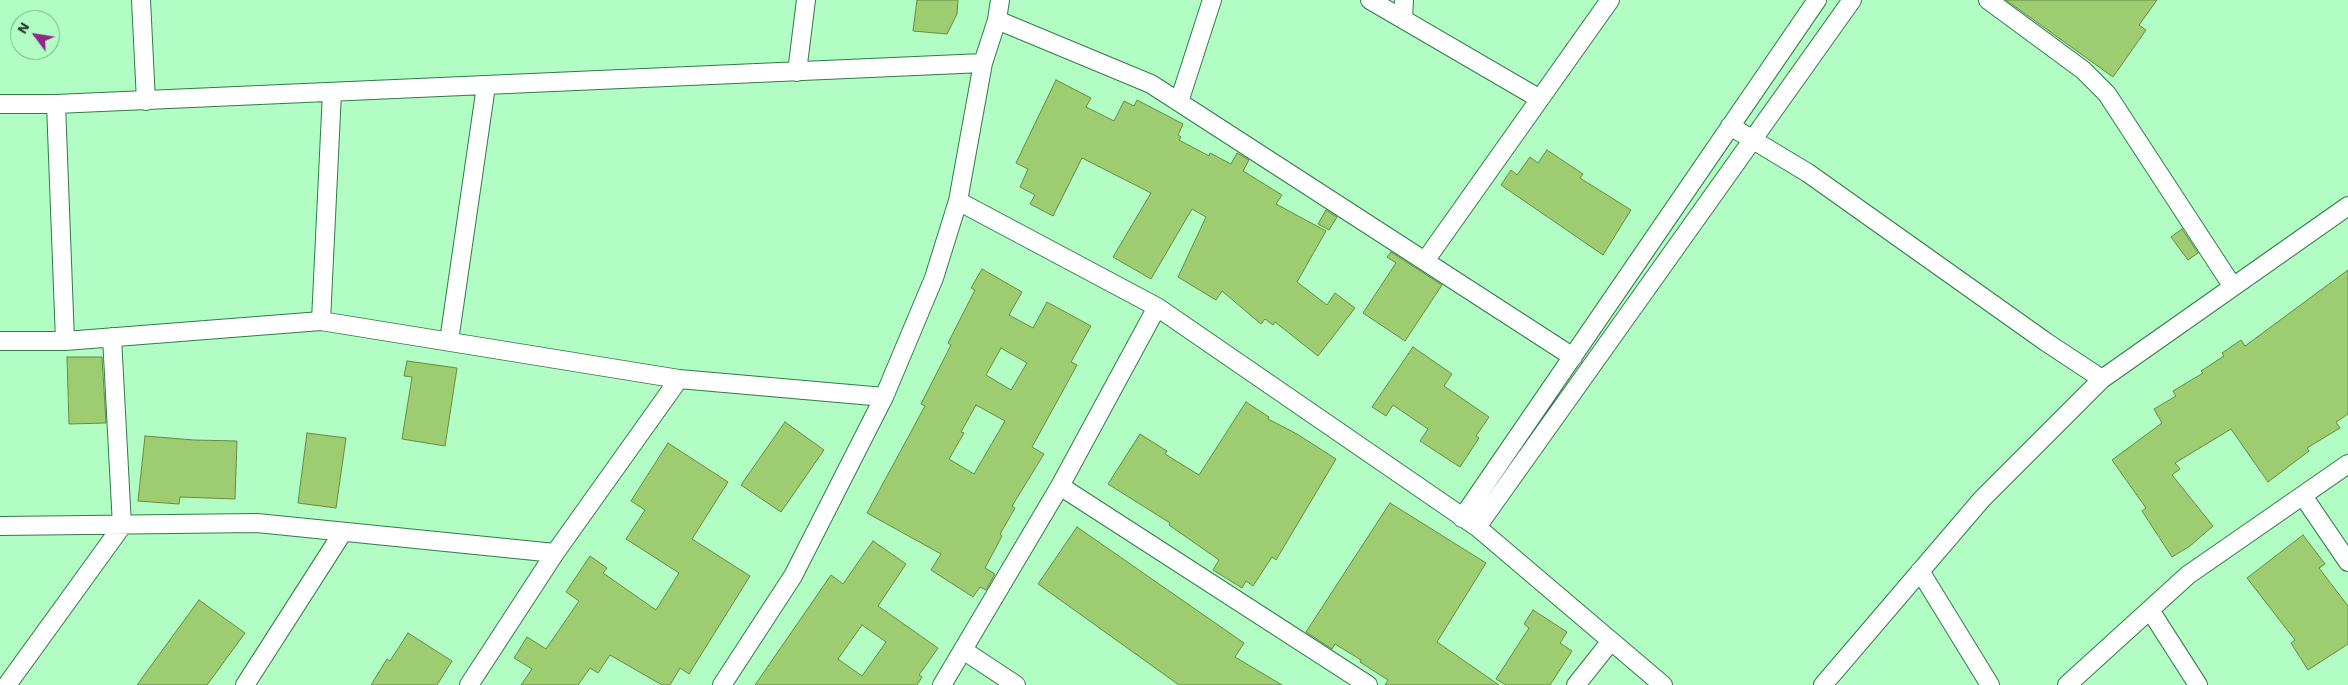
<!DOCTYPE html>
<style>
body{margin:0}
#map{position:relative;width:2348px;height:685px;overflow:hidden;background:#b2fdc3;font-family:"Work Sans",sans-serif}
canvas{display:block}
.north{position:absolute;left:10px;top:10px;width:50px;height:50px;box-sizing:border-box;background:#b2fdc3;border:1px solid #78b185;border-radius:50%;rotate:301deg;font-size:14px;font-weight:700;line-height:20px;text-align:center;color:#214029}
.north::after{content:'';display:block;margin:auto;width:18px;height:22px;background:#92278a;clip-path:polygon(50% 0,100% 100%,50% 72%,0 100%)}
</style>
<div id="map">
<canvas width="2348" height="685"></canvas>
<div class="north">N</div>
</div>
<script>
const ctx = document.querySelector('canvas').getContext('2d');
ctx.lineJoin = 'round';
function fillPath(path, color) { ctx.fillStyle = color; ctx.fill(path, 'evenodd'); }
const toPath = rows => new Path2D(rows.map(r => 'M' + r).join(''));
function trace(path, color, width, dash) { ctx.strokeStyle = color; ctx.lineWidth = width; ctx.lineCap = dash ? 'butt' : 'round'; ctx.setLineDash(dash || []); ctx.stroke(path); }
const building = toPath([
 [917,0,958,0,957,14,947,34,913,31,917,0],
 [2006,0,2157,0,2139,25,2146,30,2113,77,2006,0],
 [1056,80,1091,98,1086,107,1114,121,1124,101,1134,106,1137,100,1183,124,1178,135,1181,137,1179,140,1209,156,1210,153,1231,164,1237,153,1249,160,1243,171,1282,195,1276,204,1326,231,1297,282,1327,305,1335,293,1355,308,1318,356,1275,322,1273,325,1265,319,1261,324,1222,291,1216,300,1178,277,1206,217,1192,209,1151,279,1113,257,1151,193,1082,158,1053,216,1030,204,1035,195,1020,187,1028,169,1016,163,1056,80],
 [1547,150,1583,174,1580,178,1631,210,1603,255,1501,185,1511,170,1517,175,1530,157,1538,163,1547,150],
 [1326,210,1337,217,1329,230,1318,224,1326,210],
 [2182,229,2198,253,2188,260,2171,237,2182,229],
 [1391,252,1442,285,1405,341,1363,313,1396,263,1387,257,1391,252],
 [982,269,1022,292,1009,315,1033,328,1047,302,1091,326,1071,362,1077,365,1032,447,1044,454,1012,506,1015,508,1000,534,1002,536,985,568,995,574,986,590,980,587,973,597,931,570,941,554,867,513,925,406,921,404,951,345,948,343,975,290,971,288,982,269],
 [1001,348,1027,363,1011,390,986,375,1001,348],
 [976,405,1005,421,974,474,949,459,964,433,961,432,976,405],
 [2348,270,2348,414,2336,422,2340,428,2307,448,2309,451,2268,482,2231,429,2175,463,2180,469,2172,475,2213,526,2190,546,2172,557,2142,511,2146,508,2112,460,2162,423,2154,409,2176,396,2173,391,2203,373,2201,371,2224,356,2222,353,2241,340,2245,346,2348,270],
 [1413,347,1452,374,1444,386,1489,417,1476,436,1479,438,1460,467,1420,441,1428,429,1393,405,1386,416,1372,407,1413,347],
 [67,357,102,357,106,423,69,424,67,357],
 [407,361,457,368,445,446,402,439,412,377,404,376,407,361],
 [1246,402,1269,417,1268,419,1297,434,1336,459,1276,560,1272,557,1253,586,1246,581,1242,588,1213,570,1219,560,1169,525,1170,523,1108,484,1140,434,1167,451,1165,454,1199,475,1246,402],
 [785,422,824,450,781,512,741,485,785,422],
 [307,433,346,438,336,508,298,503,307,433],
 [145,436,194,440,237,441,235,499,180,497,179,504,138,501,145,436],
 [668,443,728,482,692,539,750,576,689,674,680,668,670,685,662,685,610,655,598,673,590,668,578,685,521,685,532,669,514,658,527,637,546,649,579,601,566,592,590,556,607,568,603,573,656,610,679,573,626,539,645,510,631,501,668,443],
 [1390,503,1486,563,1437,642,1499,685,1385,685,1388,680,1360,662,1361,660,1335,644,1332,649,1306,632,1390,503],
 [1077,527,1244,643,1235,657,1282,685,1179,685,1038,584,1077,527],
 [2303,535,2325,564,2319,568,2348,606,2348,644,2308,670,2291,643,2295,640,2247,578,2303,535],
 [873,541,906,564,878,606,938,648,919,675,922,677,917,685,755,685,831,575,843,584,873,541],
 [862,625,886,642,862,676,838,659,862,625],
 [199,600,245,633,207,685,137,685,199,600],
 [1533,610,1567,632,1560,643,1572,651,1550,685,1506,685,1496,679,1529,628,1524,624,1533,610],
 [408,633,452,661,437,685,371,685,387,659,390,661,408,633]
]);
fillPath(building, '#9dcc71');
trace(building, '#678b43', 1);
const street = toPath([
 [141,0,146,101],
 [1370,0,1540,99],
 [1988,0,2083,70,2107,94,2233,287],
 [1403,19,1404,0],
 [997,20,1151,84,1573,357],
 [797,72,806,0],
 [1179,102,1212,0],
 [0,104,56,104,983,63],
 [56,104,65,341],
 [1730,126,1808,173,2046,342,2102,379],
 [958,201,1157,307,1477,527,1663,685],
 [1425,261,1610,0],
 [321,321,332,92],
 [0,341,65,341,321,321,679,379,884,397],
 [449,341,486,86],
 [1060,486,1368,685],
 [2303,496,2348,562],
 [1462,518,1817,0],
 [0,526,257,523,555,553],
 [1477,527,1852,0],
 [1920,571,1990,685],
 [2150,610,2198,685],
 [963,650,1016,685],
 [7,685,122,526,112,337],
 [245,685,343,532],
 [469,685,555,553,679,379],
 [722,685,793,576,884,397,934,278,958,201,983,63,997,20,1000,0],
 [942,685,1060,486,1157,307],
 [1576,685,1611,641],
 [1823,685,1982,499,2102,379,2348,206],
 [2067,685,2188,575,2348,464]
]);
trace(street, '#327b49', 20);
trace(street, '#fff', 18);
</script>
